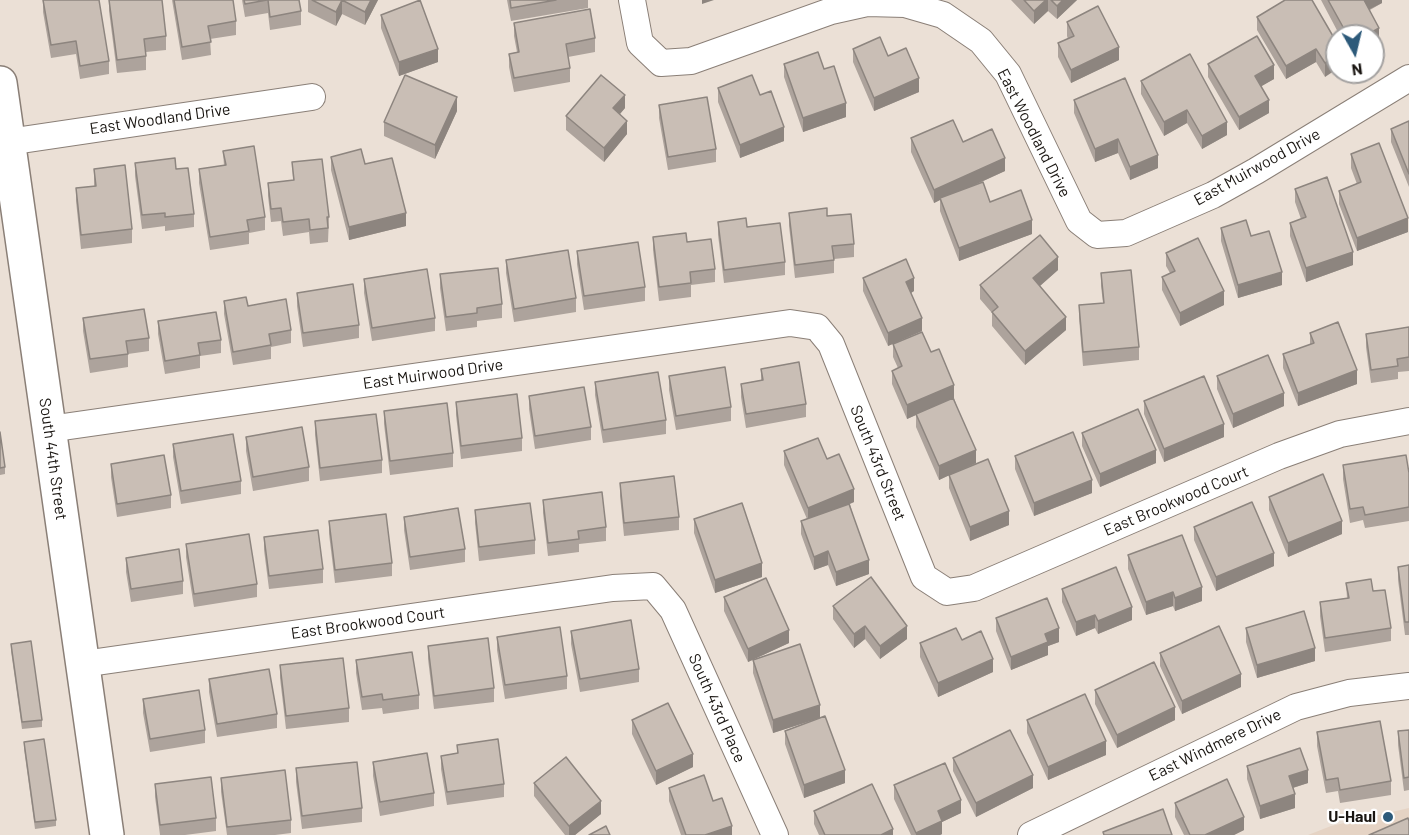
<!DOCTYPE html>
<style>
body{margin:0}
#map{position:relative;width:1409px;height:835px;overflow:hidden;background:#ebe0d6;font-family:Barlow,sans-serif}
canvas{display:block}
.north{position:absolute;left:1325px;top:24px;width:60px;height:60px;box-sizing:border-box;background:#fff;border:2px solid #a3a1a0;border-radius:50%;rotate:172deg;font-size:16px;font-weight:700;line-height:24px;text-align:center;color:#191511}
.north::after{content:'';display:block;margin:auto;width:21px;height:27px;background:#2d5a7a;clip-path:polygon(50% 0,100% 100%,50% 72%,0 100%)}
</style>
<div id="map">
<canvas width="1409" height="835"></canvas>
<div class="north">N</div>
</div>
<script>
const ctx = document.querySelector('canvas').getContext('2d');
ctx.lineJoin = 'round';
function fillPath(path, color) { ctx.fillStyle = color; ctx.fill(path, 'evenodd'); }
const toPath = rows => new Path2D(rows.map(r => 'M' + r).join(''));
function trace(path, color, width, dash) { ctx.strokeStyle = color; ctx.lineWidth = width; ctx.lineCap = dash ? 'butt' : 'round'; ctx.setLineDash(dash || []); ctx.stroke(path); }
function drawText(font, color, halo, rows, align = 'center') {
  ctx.font = font + ' Barlow,sans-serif'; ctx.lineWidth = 4.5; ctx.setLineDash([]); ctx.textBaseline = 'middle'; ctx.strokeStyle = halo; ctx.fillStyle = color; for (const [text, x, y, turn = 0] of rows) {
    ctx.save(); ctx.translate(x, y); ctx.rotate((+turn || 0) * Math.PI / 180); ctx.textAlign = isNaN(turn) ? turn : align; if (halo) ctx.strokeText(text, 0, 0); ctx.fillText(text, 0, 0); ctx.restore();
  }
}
fillPath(toPath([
 [1409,808,1409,835,1308,835,1331,826]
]), '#e5d3c4');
const street = toPath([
 [632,0,640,43,661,63,691,61,831,11,867,3,905,4,943,15,981,41,1008,74,1079,221,1097,235,1126,233,1213,195,1256,171,1409,78],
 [8,142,312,97],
 [49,429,790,323,817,327,831,344,924,577,947,592,974,588,1279,456,1340,434,1409,421],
 [83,664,613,588,653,586,673,610,775,835],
 [1031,835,1296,707,1349,693,1409,686]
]);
const secondary = toPath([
 [0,83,107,835]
]);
trace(street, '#8a7f77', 28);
trace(secondary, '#8a7f77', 36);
trace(street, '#fff', 26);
trace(secondary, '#fff', 33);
fillPath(toPath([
 [43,0,109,61,109,74,80,79,76,54,51,58,43,12],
 [109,0,166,36,166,50,146,52,146,70,117,73,109,11],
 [172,0,233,0,236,21,236,35,210,39,211,55,182,60],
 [242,0,299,0,301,11,301,25,270,30,268,13,245,17],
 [308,0,378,0,365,25,342,14,336,26,308,12],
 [507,0,588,0,588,8,511,21],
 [1011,0,1077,0,1057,19,1048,11,1034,24],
 [1321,0,1382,0,1382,3,1370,10,1379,41,1373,36,1340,36],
 [381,15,438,62,399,76,381,28],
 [1257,17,1337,43,1325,77,1316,62,1286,79,1257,30],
 [1067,22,1119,60,1071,83,1058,57,1058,43,1068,39,1067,36],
 [514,23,595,38,595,52,568,57,570,68,570,82,514,92,509,67,509,54,517,52,514,36],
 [853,49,919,92,874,111,853,62],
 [784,64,824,69,846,117,803,132,784,77],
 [1208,64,1274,79,1261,86,1269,113,1239,130,1208,77],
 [1141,81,1227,135,1202,149,1187,123,1164,136,1141,94],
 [718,88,784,141,740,158,718,102],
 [1074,100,1158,168,1130,180,1118,153,1095,162,1074,113],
 [659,105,716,149,716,162,668,170,659,118],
 [625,108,620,114,627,134,604,162,566,130,566,116],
 [457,111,435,159,384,136,384,122],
 [1409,121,1409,187,1391,142,1391,129],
 [911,138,963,142,1005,171,977,184,990,202,1032,234,959,261,940,211,940,200,934,203,911,152],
 [223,151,265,217,265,230,249,233,249,244,210,250,199,183,199,169,224,166],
 [1351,154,1408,232,1357,251,1339,204,1339,191,1357,184,1351,168],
 [331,157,365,164,406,226,349,240,331,170],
 [292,162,329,217,328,242,310,244,309,232,283,236,281,221,271,222,268,196,268,183,293,180],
 [135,163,176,169,194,214,194,227,165,231,165,226,142,229,135,176],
 [94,169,132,229,132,243,81,249,76,201,76,188,94,186],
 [1295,189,1353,265,1306,282,1290,236,1290,223,1301,219,1295,202],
 [789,213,827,216,854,244,854,257,834,259,834,273,795,278,789,226],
 [718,222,785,262,785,275,724,283,718,235],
 [1221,228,1251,236,1282,285,1238,298,1221,241],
 [653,237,687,242,715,269,715,282,691,285,691,297,659,301,653,250],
 [577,251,645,287,645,301,584,310,577,264],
 [1166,253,1224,305,1180,326,1162,290,1162,277,1170,273,1166,266],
 [506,260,576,298,576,312,514,322,506,273],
 [1058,270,1040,286,1066,330,1025,365,992,326,992,313,980,299,980,285],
 [1101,273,1139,347,1139,360,1083,366,1079,318,1079,305,1103,303,1101,286],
 [440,274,502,304,502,318,477,321,477,327,446,331,440,288],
 [863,278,914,291,911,293,922,331,888,346,863,291],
 [364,279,435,318,435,331,372,341,364,293],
 [297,293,359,325,359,338,303,347,297,306],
 [224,301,248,306,291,330,291,343,271,347,271,359,233,365,224,314],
 [83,318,149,338,149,351,128,354,128,367,90,373,83,331],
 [158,321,221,340,221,353,200,356,200,368,165,374,158,334],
 [1409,327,1409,371,1398,372,1398,379,1371,383,1366,347,1366,334],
 [1310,333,1357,384,1298,406,1283,368,1283,354,1310,345],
 [893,344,931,352,954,398,976,463,1009,525,970,541,949,488,949,475,939,480,916,427,916,415,907,419,892,384,892,371,898,368,893,357],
 [761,369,806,404,806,417,746,428,741,397,741,384,761,380],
 [669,376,731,407,731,421,676,430,669,390],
 [1217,376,1284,406,1233,428,1217,389],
 [595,382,666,420,666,434,603,443,595,395],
 [529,396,591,427,591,440,535,449,529,409],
 [1144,401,1224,437,1164,462,1144,414],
 [456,402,522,438,522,451,461,459,456,415],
 [384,411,453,453,453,467,390,475,384,424],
 [315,421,382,460,382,473,320,481,315,435],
 [0,432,5,467,5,474,0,475],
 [1082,433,1156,463,1100,487,1082,446],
 [246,437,309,467,309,481,253,491,246,451],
 [173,444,241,481,241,494,181,504,173,457],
 [784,451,827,459,854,502,850,504,869,574,836,586,828,565,814,570,801,534,801,521,807,519,784,465],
 [1015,456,1092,493,1034,516,1015,469],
 [111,464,171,495,171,508,117,517,111,477],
 [1343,465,1409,473,1409,521,1365,528,1363,520,1350,523,1343,479],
 [620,483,679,517,679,530,624,536,620,496],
 [1269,497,1342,534,1288,557,1269,510],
 [543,500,606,527,606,541,579,544,579,552,548,556,543,513],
 [475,510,535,540,535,554,479,561,475,523],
 [404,517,465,549,465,562,410,570,404,530],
 [694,519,762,577,715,593,694,533],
 [329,521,392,563,392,576,335,583,329,534],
 [1194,527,1274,566,1216,591,1194,540],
 [264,537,323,569,323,583,269,589,264,550],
 [186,544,257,584,257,597,194,607,186,557],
 [1128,555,1202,601,1175,611,1173,606,1146,615,1128,569],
 [126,558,183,581,183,594,131,602,126,572],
 [1409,565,1409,635,1405,635,1398,580,1398,567],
 [1346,583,1373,591,1391,628,1391,641,1325,652,1320,616,1320,602,1347,598],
 [1062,589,1132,620,1098,634,1095,628,1076,636,1062,602],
 [724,597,789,643,748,662,724,611],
 [833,606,907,639,880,659,865,639,854,648,833,619],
 [996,618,1059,642,1048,646,1048,655,1011,670,996,631],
 [1246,628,1315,661,1257,678,1246,642],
 [571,631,639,669,639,682,580,692,571,644],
 [497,637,567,676,567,689,505,699,497,650],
 [962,640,993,672,938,697,920,657,920,643],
 [11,644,42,720,42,727,22,729,11,651],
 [428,646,494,688,494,702,434,709,428,659],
 [1160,653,1241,687,1182,714,1160,666],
 [356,660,419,695,419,709,383,714,382,708,362,710,356,673],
 [753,660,820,718,845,783,804,798,785,744,785,731,819,718,773,733,753,673],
 [280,665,349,708,349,722,286,729,280,678],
 [209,679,277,714,277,728,217,737,209,692],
 [1095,690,1175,720,1117,748,1095,704],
 [143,699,205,730,205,743,150,752,143,713],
 [632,720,693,767,656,785,632,734],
 [1027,720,1106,755,1048,780,1027,733],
 [1409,730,1409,790,1404,791,1398,745,1398,731],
 [1317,732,1391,781,1391,795,1340,803,1338,791,1326,793,1317,746],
 [24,742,56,820,56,826,35,829,24,749],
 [457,745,504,784,504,797,447,805,441,769,441,756,457,753],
 [953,758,1033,788,976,817,953,771],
 [373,762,434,793,434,806,380,816,373,776],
 [1247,766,1308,783,1293,788,1295,808,1260,819,1247,779],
 [296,768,362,808,362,822,302,829,296,782],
 [221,778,291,820,291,833,275,835,227,835,221,792],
 [534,783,601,814,575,835,565,835,534,796],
 [155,784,216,818,216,831,185,835,160,835,155,797],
 [894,785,961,813,942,822,942,834,940,835,911,835,894,799],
 [669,788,732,835,681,835,669,801],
 [1175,803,1244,830,1234,835,1184,835,1175,817],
 [814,811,893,835,819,835,814,824]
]), '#ada39c');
fillPath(toPath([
 [342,0,342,14,336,26,336,12],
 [371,0,378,0,365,25,365,12],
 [702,0,714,0,702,4],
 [1046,0,1048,0,1048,11,1034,24,1034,11],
 [1063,0,1077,0,1057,19,1057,6],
 [1364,0,1382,0,1382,3,1364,12],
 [1379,28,1379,41,1373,45,1373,36,1365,36],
 [1119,47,1119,60,1071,83,1071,70],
 [438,49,438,62,399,76,399,62],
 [1316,49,1316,62,1286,79,1286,66],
 [1337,56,1337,69,1325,77,1325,63],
 [1274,65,1274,79,1255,90,1255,76],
 [919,78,919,92,874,111,874,98],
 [625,95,625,108,613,122,613,108],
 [457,97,457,111,435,159,435,145],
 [1269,100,1269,113,1239,130,1239,117],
 [846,103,846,117,803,132,803,118],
 [1187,110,1187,123,1164,136,1164,122],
 [627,121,627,134,604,162,604,148],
 [1227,122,1227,135,1202,149,1202,136],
 [784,127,784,141,740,158,740,145],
 [1118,139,1118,153,1095,162,1095,149],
 [1158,155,1158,168,1130,180,1130,167],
 [1005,158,1005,171,941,200,940,198,940,200,934,203,934,190],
 [406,213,406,226,349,240,349,227],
 [1408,218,1408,232,1357,251,1357,238],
 [1032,220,1032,234,959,261,959,248],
 [1353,252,1353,265,1306,282,1306,268],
 [1058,257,1058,270,1033,292,1033,278],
 [1282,272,1282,285,1238,298,1238,285],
 [914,278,914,291,906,296,906,282],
 [1224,291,1224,305,1180,326,1180,313],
 [1066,317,1066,330,1025,365,1025,351],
 [922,318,922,331,888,346,888,333],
 [1357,370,1357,384,1298,406,1298,393],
 [954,385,954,398,907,419,907,405],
 [1284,393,1284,406,1233,428,1233,414],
 [1224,424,1224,437,1164,462,1164,449],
 [976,450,976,463,939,480,939,466],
 [1156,450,1156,463,1100,487,1100,474],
 [1092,480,1092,493,1034,516,1034,503],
 [854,489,854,502,808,521,808,508],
 [1009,511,1009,525,970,541,970,527],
 [1342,521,1342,534,1288,557,1288,543],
 [828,551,828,565,814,570,814,557],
 [1274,553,1274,566,1216,591,1216,577],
 [869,560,869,574,836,586,836,572],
 [762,563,762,577,715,593,715,580],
 [1202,587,1202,601,1175,611,1175,598],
 [1173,592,1173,606,1146,615,1146,602],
 [1132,607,1132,620,1098,634,1098,621],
 [1095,615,1095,628,1076,636,1076,622],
 [865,626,865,639,854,648,854,634],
 [907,626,907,639,880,659,880,646],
 [1059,628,1059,642,1048,646,1048,655,1011,670,1011,657,1045,634],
 [789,630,789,643,748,662,748,649],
 [1315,648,1315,661,1257,678,1257,665],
 [993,659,993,672,938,697,938,683],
 [1241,674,1241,687,1182,714,1182,701],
 [820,705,820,718,773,733,773,720],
 [1175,707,1175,720,1117,748,1117,735],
 [1106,741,1106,755,1048,780,1048,767],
 [693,754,693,767,656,785,656,771],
 [845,770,845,783,804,798,804,785],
 [1308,770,1308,783,1289,789,1289,776],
 [1033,775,1033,788,976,817,976,803],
 [1295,794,1295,808,1260,819,1260,806],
 [961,800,961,813,942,822,942,834,940,835,916,835,916,833,938,811],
 [601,801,601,814,575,835,569,835,569,826],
 [1244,817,1244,830,1234,835,1205,835],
 [732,826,732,835,705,835],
 [893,829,893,835,881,835]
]), '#8d857f');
const building = toPath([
 [43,0,99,0,109,61,80,66,76,41,51,45,43,0],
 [109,0,162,0,166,36,144,39,146,56,117,60,109,0],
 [174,0,233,0,236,21,208,26,211,42,182,47,174,0],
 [244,0,267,0,245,4,244,0],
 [268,0,299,0,301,11,270,17,268,0],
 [312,0,371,0,365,12,342,0,336,12,312,0],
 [420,0,438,49,399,62,381,15,420,0],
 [510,0,556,0,511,8,510,0],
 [1024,0,1046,0,1034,11,1024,0],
 [1051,0,1063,0,1057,6,1051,0],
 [1285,0,1312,0,1337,43,1337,56,1325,63,1316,49,1286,66,1257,17,1285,0],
 [1328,0,1364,0,1379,28,1365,36,1348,36,1328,0],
 [1098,6,1119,47,1071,70,1058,43,1074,36,1067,22,1098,6],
 [590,9,595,38,566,44,570,68,514,78,509,54,519,52,514,23,590,9],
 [1257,36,1274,65,1255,76,1269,100,1239,117,1208,64,1257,36],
 [880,37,888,56,906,48,919,78,874,98,853,49,880,37],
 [818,52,824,69,834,66,846,103,803,118,784,64,818,52],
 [1190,54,1227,122,1202,136,1187,110,1164,122,1141,81,1190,54],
 [405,75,457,97,435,145,384,122,405,75],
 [601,75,625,95,613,108,627,121,604,148,566,116,601,75],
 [752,75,760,95,771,91,784,127,740,145,718,88,752,75],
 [1125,78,1158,155,1130,167,1118,139,1095,149,1074,100,1125,78],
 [707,97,716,149,668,157,659,105,707,97],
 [953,120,963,142,992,129,1005,158,934,190,911,138,953,120],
 [1409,121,1409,174,1391,129,1409,121],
 [1379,143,1408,218,1357,238,1339,191,1361,182,1351,154,1379,143],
 [254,146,265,217,247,220,249,231,210,237,199,169,226,165,223,151,254,146],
 [361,149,365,164,392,158,406,213,349,227,331,157,361,149],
 [175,158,176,169,188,168,194,214,165,217,165,213,142,215,135,163,175,158],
 [322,159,329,217,327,217,328,228,310,230,309,219,283,222,281,208,271,209,268,183,294,180,292,162,322,159],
 [125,165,132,229,81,235,76,188,96,186,94,169,125,165],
 [1327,177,1353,252,1306,268,1290,223,1306,217,1295,189,1327,177],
 [983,182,990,202,1021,190,1032,220,959,248,940,198,983,182],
 [827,208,827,216,851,214,854,244,832,246,834,260,795,265,789,213,827,208],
 [746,218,747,227,780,223,785,262,724,270,718,222,746,218],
 [1246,220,1251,236,1269,231,1282,272,1238,285,1221,228,1246,220],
 [686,233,687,242,711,239,715,269,690,272,691,283,659,287,653,237,686,233],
 [1040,235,1058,257,1033,278,1066,317,1025,351,992,312,998,307,980,285,1040,235],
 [1198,238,1224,291,1180,313,1162,277,1175,271,1166,253,1198,238],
 [638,242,645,287,584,296,577,251,638,242],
 [568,250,576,298,514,309,506,260,568,250],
 [906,259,914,278,906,282,922,318,888,333,863,278,906,259],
 [498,268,502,304,477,308,477,313,446,317,440,274,498,268],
 [427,269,435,318,372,328,364,279,427,269],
 [1131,270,1139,347,1083,352,1079,305,1104,303,1101,273,1131,270],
 [353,284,359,325,303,333,297,293,353,284],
 [246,297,248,306,286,299,291,330,269,334,271,345,233,352,224,301,246,297],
 [144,309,149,338,126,341,128,354,90,359,83,318,144,309],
 [216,312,221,340,198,343,200,355,165,361,158,321,216,312],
 [1338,322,1357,370,1298,393,1283,354,1314,343,1310,333,1338,322],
 [1409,327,1409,357,1397,359,1398,366,1371,370,1366,334,1409,327],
 [922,332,931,352,939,349,954,385,907,405,892,371,902,366,893,344,922,332],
 [1268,355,1284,393,1233,414,1217,376,1268,355],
 [799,362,806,404,746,414,741,384,763,380,761,369,799,362],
 [725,367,731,407,676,416,669,376,725,367],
 [658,372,666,420,603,430,595,382,658,372],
 [1204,376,1224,424,1164,449,1144,401,1204,376],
 [584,387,591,427,535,436,529,396,584,387],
 [517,394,522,438,461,446,456,402,517,394],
 [953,398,976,450,939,466,916,414,953,398],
 [447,403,453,453,390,461,384,411,447,403],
 [1138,409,1156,450,1100,474,1082,433,1138,409],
 [376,414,382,460,320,468,315,421,376,414],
 [302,427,309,467,253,477,246,437,302,427],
 [0,432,5,467,0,468,0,432],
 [1073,432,1092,480,1034,503,1015,456,1073,432],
 [233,434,241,481,181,491,173,444,233,434],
 [818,438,827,459,839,454,854,489,808,508,784,451,818,438],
 [164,455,171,495,117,504,111,464,164,455],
 [1406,455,1409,473,1409,507,1365,515,1363,507,1350,509,1343,465,1406,455],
 [988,459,1009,511,970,527,949,475,988,459],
 [1323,474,1342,521,1288,543,1269,497,1323,474],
 [674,476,679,517,624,523,620,483,674,476],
 [602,492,606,527,578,531,579,539,548,543,543,500,602,492],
 [1252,502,1274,553,1216,577,1194,527,1252,502],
 [530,503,535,540,479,547,475,510,530,503],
 [742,503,762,563,715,580,694,519,742,503],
 [849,504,869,560,836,572,828,551,814,557,801,521,849,504],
 [458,508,465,549,410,557,404,517,458,508],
 [386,514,392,563,335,570,329,521,386,514],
 [318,530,323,569,269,576,264,537,318,530],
 [249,534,257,584,194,594,186,544,249,534],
 [1182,535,1202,587,1175,598,1173,592,1146,602,1128,555,1182,535],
 [179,549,183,581,131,589,126,558,179,549],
 [1409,565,1409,622,1405,622,1398,567,1409,565],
 [1116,567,1132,607,1098,621,1095,615,1076,622,1062,589,1116,567],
 [871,577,907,626,880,646,865,626,854,634,833,606,871,577],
 [766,578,789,630,748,649,724,597,766,578],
 [1371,579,1373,591,1385,590,1391,628,1325,638,1320,602,1349,598,1346,583,1371,579],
 [1047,598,1059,628,1045,634,1048,642,1011,657,996,618,1047,598],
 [1304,611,1315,648,1257,665,1246,628,1304,611],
 [631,620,639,669,580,679,571,631,631,620],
 [1219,626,1241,674,1182,701,1160,653,1219,626],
 [560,627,567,676,505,685,497,637,560,627],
 [956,628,962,640,981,631,993,659,938,683,920,643,956,628],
 [488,638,494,688,434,696,428,646,488,638],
 [31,641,42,720,22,722,11,644,31,641],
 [800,644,820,705,773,720,753,660,800,644],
 [412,652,419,695,383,700,382,694,362,697,356,660,412,652],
 [343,658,349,708,286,716,280,665,343,658],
 [1154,662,1175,707,1117,735,1095,690,1154,662],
 [269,669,277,714,217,724,209,679,269,669],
 [199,690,205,730,150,739,143,699,199,690],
 [1085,694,1106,741,1048,767,1027,720,1085,694],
 [668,703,693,754,656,771,632,720,668,703],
 [825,716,845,770,804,785,785,731,825,716],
 [1380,721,1391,781,1340,790,1338,778,1326,780,1317,732,1380,721],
 [1010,730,1033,775,976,803,953,758,1010,730],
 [1409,730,1409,777,1404,778,1398,731,1409,730],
 [44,739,56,820,35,822,24,742,44,739],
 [498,739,504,784,447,792,441,756,458,753,457,745,498,739],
 [1300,748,1308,770,1289,776,1295,794,1260,806,1247,766,1300,748],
 [427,753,434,793,380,802,373,762,427,753],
 [566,757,601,801,569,826,534,783,566,757],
 [357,762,362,808,302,816,296,768,357,762],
 [945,763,961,800,938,811,942,821,916,833,894,785,945,763],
 [285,770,291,820,227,827,221,778,285,770],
 [704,775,713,801,722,798,732,826,705,835,686,835,669,788,704,775],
 [211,777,216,818,160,825,155,784,211,777],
 [1227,779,1244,817,1205,835,1190,835,1175,803,1227,779],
 [872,784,893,829,881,835,825,835,814,811,872,784],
 [1163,809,1172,835,1104,835,1103,832,1163,809],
 [1408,818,1409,821,1409,835,1369,835,1408,818],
 [606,826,610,835,589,835,606,826]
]);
fillPath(building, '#c9beb5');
trace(building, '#8d857f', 1.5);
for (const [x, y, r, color] of [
 [1388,817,6,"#2d5a7a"]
]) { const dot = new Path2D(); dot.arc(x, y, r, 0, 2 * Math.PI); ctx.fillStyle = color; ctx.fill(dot); trace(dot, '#fff', 2); }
drawText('16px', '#191511', '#fff', [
 ["East Woodland Drive",160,119,-8],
 ["East Woodland Drive",1034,133,63],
 ["East Muirwood Drive",1257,167,-29],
 ["East Muirwood Drive",433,374,-8],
 ["South 44th Street",53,459,82],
 ["South 43rd Street",878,463,68],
 ["East Brookwood Court",1176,501,-23],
 ["East Brookwood Court",368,623,-8],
 ["South 43rd Place",717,708,66],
 ["East Windmere Drive",1215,745,-26]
]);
drawText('bold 16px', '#191511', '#fff', [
 ["U-Haul",1376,817]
], 'right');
</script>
